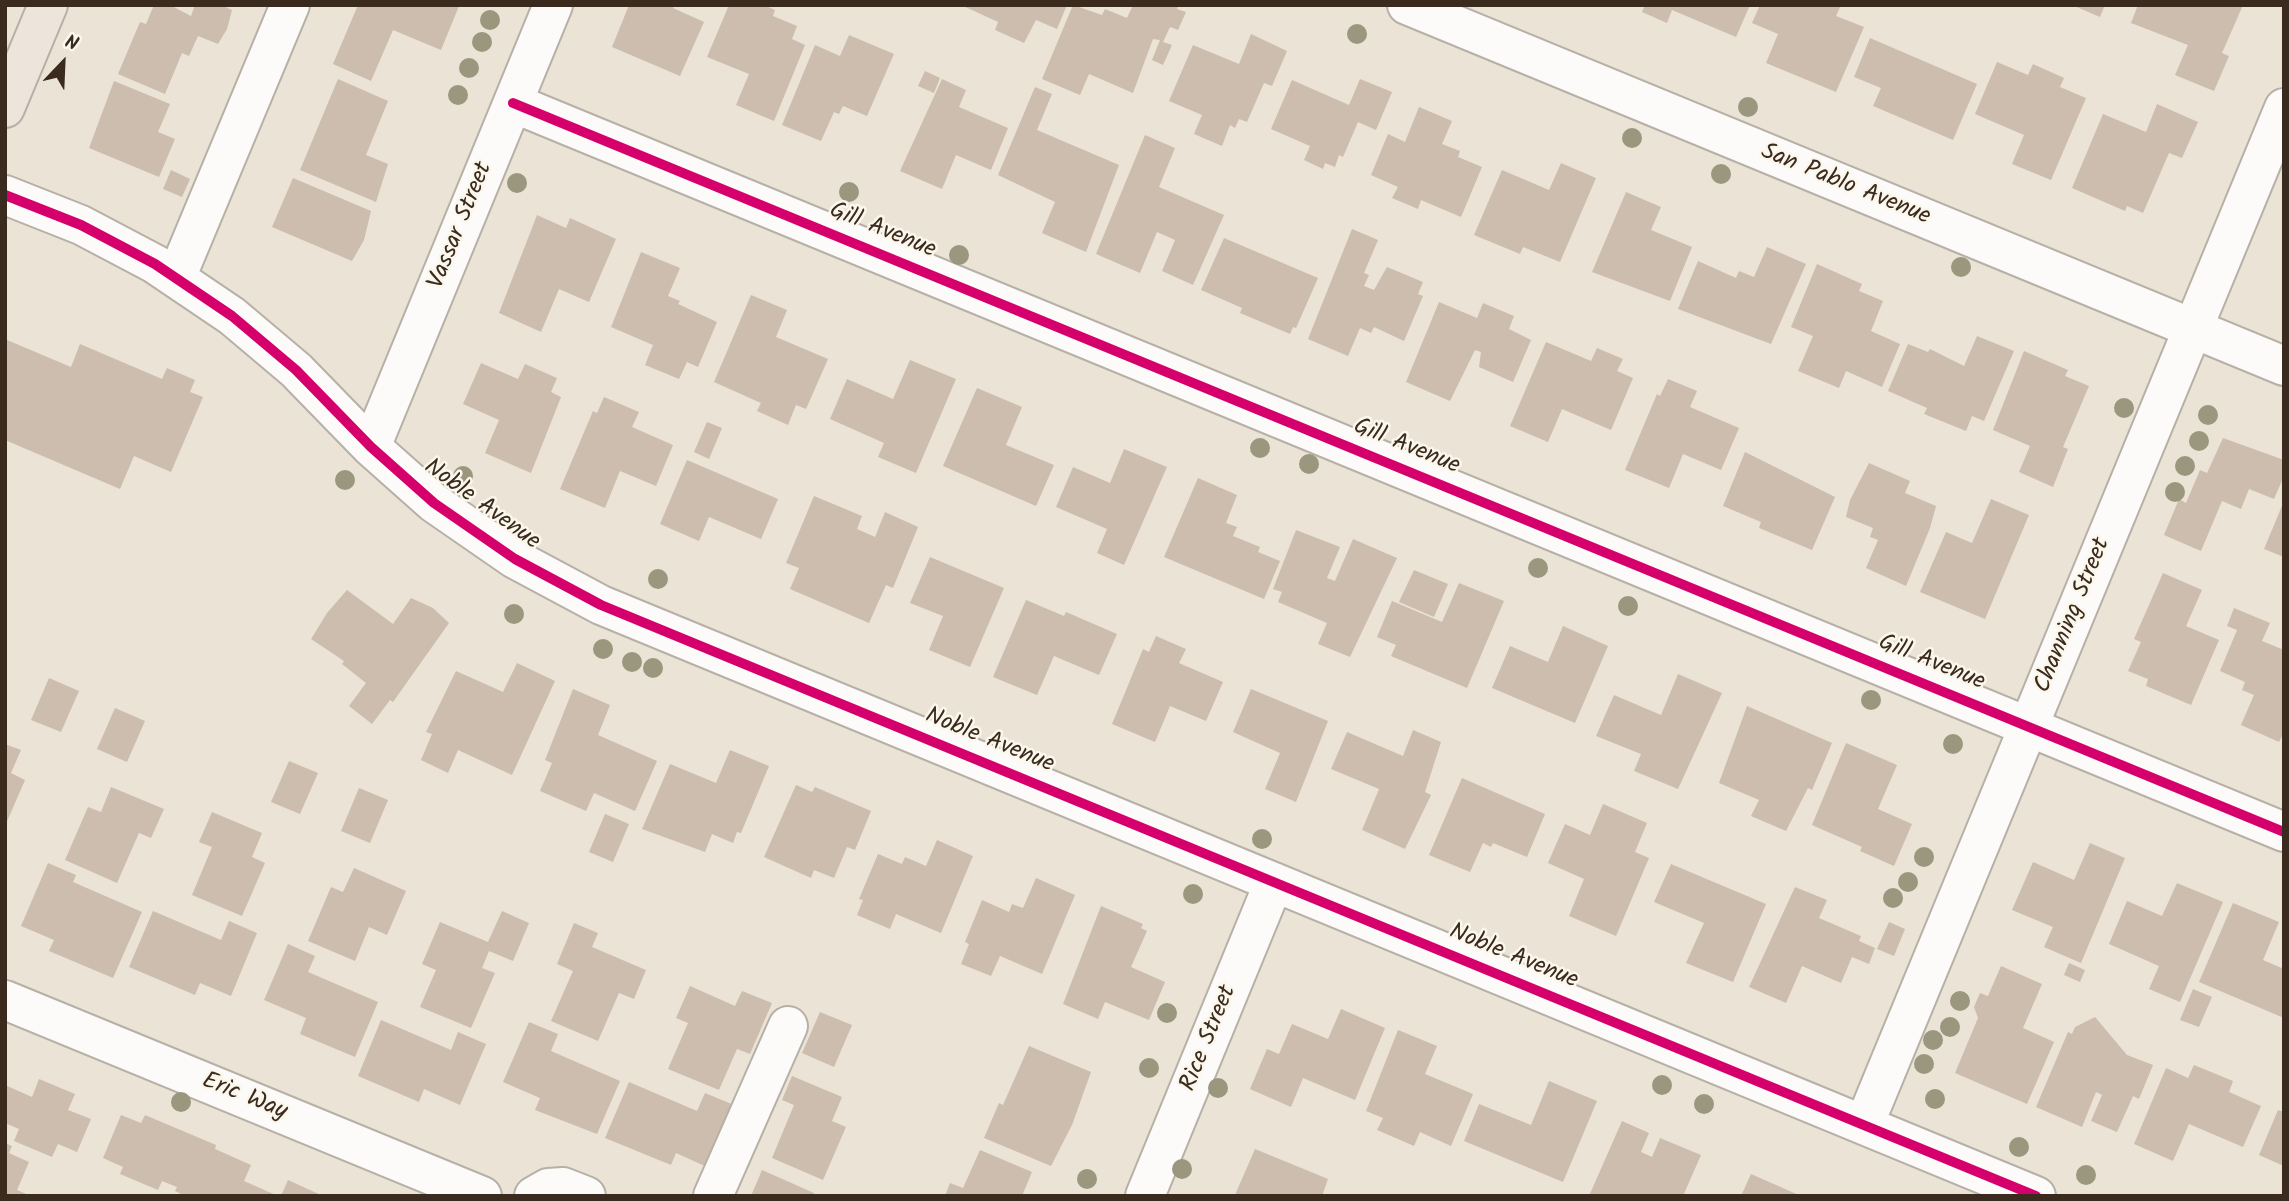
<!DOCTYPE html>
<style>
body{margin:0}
#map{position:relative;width:2289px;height:1201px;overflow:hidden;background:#ebe3d6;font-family:Kalam,sans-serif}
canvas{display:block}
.frame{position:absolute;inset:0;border:7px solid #3b2a1e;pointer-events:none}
.north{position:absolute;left:28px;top:28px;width:70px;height:70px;-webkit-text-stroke:5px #fbf7ec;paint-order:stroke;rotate:23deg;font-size:19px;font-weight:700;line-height:28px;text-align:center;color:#3b2a1e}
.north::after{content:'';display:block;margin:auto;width:24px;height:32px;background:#3b2a1e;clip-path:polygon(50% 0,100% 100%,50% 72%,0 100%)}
</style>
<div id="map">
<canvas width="2289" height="1201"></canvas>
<div class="frame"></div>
<div class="north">N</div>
</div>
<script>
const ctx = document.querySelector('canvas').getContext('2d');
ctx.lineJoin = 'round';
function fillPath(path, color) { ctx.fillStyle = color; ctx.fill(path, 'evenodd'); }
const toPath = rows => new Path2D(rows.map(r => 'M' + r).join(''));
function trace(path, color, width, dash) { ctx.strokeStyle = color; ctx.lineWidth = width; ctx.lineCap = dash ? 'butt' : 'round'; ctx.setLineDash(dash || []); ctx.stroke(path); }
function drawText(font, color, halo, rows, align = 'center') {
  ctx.font = font + ' Kalam,sans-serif'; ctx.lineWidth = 5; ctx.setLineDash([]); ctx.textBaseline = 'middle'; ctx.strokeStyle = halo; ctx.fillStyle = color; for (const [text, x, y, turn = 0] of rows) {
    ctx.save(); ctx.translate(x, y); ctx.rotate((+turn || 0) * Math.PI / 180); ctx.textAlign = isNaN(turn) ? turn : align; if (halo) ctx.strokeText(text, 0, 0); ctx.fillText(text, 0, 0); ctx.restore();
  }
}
fillPath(toPath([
 [154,5,170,5,191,16,195,5,221,5,232,10,227,29,218,44,198,36,189,56,182,53,165,94,118,74,140,22,146,24],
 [358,5,457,5,459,6,441,50,393,30,371,81,333,64],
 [629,5,674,5,673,8,704,22,680,76,612,47],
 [729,5,764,5,775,10,773,16,797,26,792,39,805,45,774,121,736,105,749,74,707,57],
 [961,5,1067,5,1057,29,1036,20,1024,43,995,30,998,22],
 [1073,5,1102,15,1105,9,1127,18,1133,5,1178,5,1177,9,1186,12,1178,30,1170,27,1163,42,1172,45,1163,65,1152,60,1160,40,1153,39,1133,93,1089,74,1080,95,1042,79],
 [1645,5,1750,5,1736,37,1672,10,1667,23,1642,12],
 [1760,5,1841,5,1836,16,1864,27,1836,92,1766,63,1778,34,1752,23],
 [2072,5,2105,5,2100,17],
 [2138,5,2243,5,2222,53,2229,56,2214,91,2175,75,2188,45,2131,23],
 [1251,34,1287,51,1272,86,1264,83,1247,122,1239,119,1235,128,1230,125,1222,146,1194,134,1202,115,1169,101,1193,45,1239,64],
 [849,35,894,54,867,116,843,106,839,114,834,112,821,141,782,125,815,45,840,56],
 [1870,38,1977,84,1953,140,1873,106,1881,88,1854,77],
 [1997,62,2028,75,2033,64,2064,78,2060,87,2086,98,2051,180,2012,164,2024,135,1975,114],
 [925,71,940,78,934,93,918,86],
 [338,79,388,101,366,155,388,164,376,202,300,170],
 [942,79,966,90,959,107,1008,128,991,170,956,155,942,189,900,171],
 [1360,79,1392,92,1376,130,1358,122,1343,157,1339,155,1335,167,1325,163,1323,169,1304,160,1310,146,1271,129,1292,80,1349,105],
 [114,81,170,104,158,132,175,139,159,177,89,148],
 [1035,87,1052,94,1037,130,1119,165,1086,252,1042,233,1055,202,998,175],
 [2157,104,2198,122,2182,158,2169,153,2143,213,2127,206,2125,211,2072,188,2103,114,2146,132],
 [1419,107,1452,121,1442,144,1460,151,1458,157,1482,167,1461,217,1421,200,1418,209,1392,198,1398,187,1371,175,1388,134,1405,142],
 [1145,135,1175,148,1159,187,1224,215,1193,285,1162,271,1175,240,1157,232,1140,273,1096,254],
 [1561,163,1596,178,1560,262,1523,247,1520,254,1474,235,1502,170,1549,190],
 [171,170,190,179,182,197,163,189],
 [293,178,371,211,364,240,352,261,272,227],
 [1626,192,1661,207,1651,230,1692,247,1670,301,1592,272],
 [537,215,566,228,570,218,616,239,589,302,559,289,541,332,499,313],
 [1352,229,1378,240,1364,273,1369,275,1364,286,1374,290,1387,267,1423,282,1418,294,1423,296,1404,341,1374,327,1371,333,1360,328,1348,356,1308,339],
 [1224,238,1318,278,1296,328,1293,327,1290,334,1240,313,1242,308,1201,290],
 [1767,247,1806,264,1771,344,1678,309,1698,261,1736,278,1739,271,1754,277],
 [641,252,680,268,668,296,680,301,678,304,717,322,698,367,687,362,679,379,645,365,653,345,611,327],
 [1817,264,1862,284,1859,291,1883,301,1871,331,1900,344,1882,387,1846,371,1839,388,1798,371,1813,336,1791,327],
 [751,295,787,310,776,337,828,359,806,409,796,405,788,425,757,411,761,403,714,382],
 [1439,302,1477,318,1483,303,1514,316,1509,329,1531,340,1513,382,1479,367,1481,352,1475,350,1450,401,1406,382],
 [1977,336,2014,351,1984,421,1972,416,1966,431,1924,414,1927,408,1888,391,1908,344,1928,352,1930,349,1964,366],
 [7,340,71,367,80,344,162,379,167,368,195,380,190,392,203,397,171,472,134,456,120,489,5,440],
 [1546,342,1591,361,1597,348,1623,359,1617,371,1633,378,1611,430,1562,409,1548,442,1510,426],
 [2024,351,2068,370,2065,376,2089,386,2063,447,2068,449,2053,487,2019,472,2030,446,1993,430],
 [910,360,956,379,916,473,878,457,884,443,830,419,847,379,893,399],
 [481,363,518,379,525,364,557,378,551,392,561,397,531,473,485,453,499,420,463,404],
 [1668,379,1697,391,1690,407,1739,428,1721,470,1683,454,1669,488,1625,470,1657,394,1660,396],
 [977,388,1022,407,1006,445,1054,465,1036,506,943,466],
 [604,397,639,412,632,427,673,445,656,486,620,471,605,508,560,489,593,411,597,413],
 [707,422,722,428,709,459,694,452],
 [2223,438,2284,460,2284,476,2274,499,2249,489,2241,509,2222,501,2201,551,2164,535,2179,499,2186,503,2200,470,2207,473],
 [1124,449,1167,467,1124,565,1097,553,1107,529,1056,507,1073,467,1110,483],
 [1745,452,1835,497,1812,550,1759,528,1761,522,1723,506],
 [687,460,778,499,761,539,709,517,699,541,660,524],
 [1869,463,1910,481,1905,493,1936,506,1930,528,1906,586,1866,568,1878,540,1870,537,1873,528,1846,517,1850,500],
 [1198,478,1237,495,1226,523,1237,527,1233,536,1260,547,1258,552,1280,561,1264,599,1164,557],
 [814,496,862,516,857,529,875,537,885,512,918,527,893,588,886,585,869,623,790,589,799,568,786,563],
 [1991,499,2029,515,1985,619,1920,592,1946,532,1972,543],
 [2284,501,2284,557,2264,549],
 [1296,530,1340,547,1327,578,1335,581,1353,539,1397,558,1350,657,1318,644,1327,623,1278,602,1282,592,1273,589],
 [930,557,1004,588,970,667,929,650,943,616,910,603],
 [1414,570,1448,584,1434,617,1399,602],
 [2163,573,2202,590,2186,626,2219,640,2191,705,2146,686,2148,679,2128,671,2141,642,2134,639],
 [1459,583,1504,601,1467,688,1391,656,1396,645,1377,637,1392,601,1442,622],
 [347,590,393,624,411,598,433,608,449,623,393,702,390,700,372,724,349,706,366,683,342,664,344,661,311,639,327,613],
 [1026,600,1064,616,1066,612,1117,634,1099,675,1054,656,1037,695,993,677],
 [2234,608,2270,623,2262,641,2284,650,2284,732,2279,742,2241,725,2254,695,2242,690,2245,682,2220,671,2237,630,2227,626],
 [1563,626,1608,646,1575,723,1492,688,1510,646,1548,662],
 [1156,636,1186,649,1179,663,1223,682,1206,721,1170,706,1155,742,1112,724,1143,649,1149,652],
 [517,663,555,681,512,775,458,750,448,773,421,760,432,734,426,732,456,671,503,692],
 [1678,674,1722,693,1678,789,1634,771,1641,754,1596,736,1614,695,1661,715],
 [49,678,79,691,61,732,31,720],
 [573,689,610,705,598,735,657,761,635,811,594,793,586,811,540,791,552,763,545,760],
 [1251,689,1328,721,1296,802,1265,789,1280,753,1233,732],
 [1747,706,1832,743,1812,790,1808,788,1786,831,1751,816,1759,800,1719,783],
 [115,708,145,721,127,762,97,749],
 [1413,730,1441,742,1425,792,1431,795,1405,849,1362,830,1379,789,1331,769,1347,732,1403,756],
 [1846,743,1897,765,1878,809,1912,824,1894,866,1860,851,1862,847,1812,825],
 [5,744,21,750,11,773,25,780,5,826],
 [730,750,769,766,741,833,737,832,733,843,712,834,705,852,642,829,670,764,716,783],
 [289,761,318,773,300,814,271,802],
 [1462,778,1545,814,1527,857,1493,843,1491,847,1483,843,1470,872,1429,855],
 [796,785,812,792,815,787,871,811,855,850,847,847,834,878,814,870,811,878,764,857],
 [111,787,164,809,151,838,139,833,117,883,65,860,88,807,101,812],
 [359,788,388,800,370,843,341,831],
 [1603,804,1647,823,1635,852,1649,858,1616,936,1569,916,1584,879,1548,863,1565,824,1590,835],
 [212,812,262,833,252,857,265,863,242,916,192,895,212,847,199,842],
 [605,814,629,824,613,862,589,852],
 [937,840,973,856,941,933,896,914,890,929,857,915,863,900,859,899,878,854,902,864,905,857,926,866],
 [2090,843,2125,858,2081,963,2044,947,2053,927,2012,910,2033,862,2074,880],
 [48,863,76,875,73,882,142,912,113,978,49,951,54,940,21,926],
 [1671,864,1766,904,1733,982,1686,963,1704,923,1654,902],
 [354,868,406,891,387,935,369,927,355,961,308,941,331,887,343,892],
 [1036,878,1075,895,1042,974,1000,956,991,976,961,964,969,944,965,942,982,900,1009,912,1012,904,1023,908],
 [2177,883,2223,902,2180,1002,2149,989,2159,966,2109,944,2127,901,2162,916],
 [1795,887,1827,900,1819,918,1861,936,1859,941,1875,948,1869,964,1852,957,1841,983,1802,966,1786,1003,1749,987],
 [2233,903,2279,922,2263,960,2284,969,2284,1018,2199,982],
 [1101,906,1143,924,1141,928,1147,931,1131,967,1165,982,1149,1020,1105,1002,1098,1019,1063,1004],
 [153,911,221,940,229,921,257,933,231,996,200,983,195,995,129,967],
 [502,911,529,923,513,961,489,951,482,968,495,973,471,1028,420,1007,436,970,422,964,440,922,488,942],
 [1889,922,1905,929,1894,956,1877,949],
 [574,923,598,933,592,947,646,970,634,999,619,993,598,1041,551,1021,573,971,557,964],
 [288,944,315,956,308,972,378,1002,355,1057,300,1034,306,1018,264,1000],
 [2069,963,2085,970,2080,982,2064,975],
 [2001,966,2042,984,2023,1028,2054,1042,2027,1104,1955,1073,1978,1018,1974,1007,1980,993,1988,996],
 [690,986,735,1006,742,991,772,1003,750,1054,737,1049,719,1090,668,1069,688,1023,676,1018],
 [2193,989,2212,997,2199,1027,2180,1020],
 [1341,1009,1385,1028,1355,1100,1303,1078,1291,1107,1250,1089,1267,1049,1279,1054,1292,1024,1328,1039],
 [820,1012,852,1025,834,1067,802,1053],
 [2095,1017,2127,1055,2153,1065,2139,1099,2133,1096,2117,1132,2091,1121,2102,1095,2096,1092,2082,1127,2036,1107,2068,1032,2072,1034,2075,1027],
 [381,1020,451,1050,458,1032,486,1044,460,1105,424,1089,419,1102,358,1076],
 [529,1022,558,1034,551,1051,620,1081,597,1134,535,1110,540,1098,503,1082],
 [1398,1030,1437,1046,1425,1074,1473,1094,1451,1146,1420,1132,1414,1146,1377,1130,1383,1118,1366,1111],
 [1029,1046,1091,1072,1072,1125,1051,1166,984,1138,999,1103,1003,1105],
 [2194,1065,2233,1081,2229,1092,2261,1106,2243,1147,2189,1124,2173,1161,2134,1144,2166,1068,2188,1078],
 [792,1076,842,1097,832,1121,846,1127,823,1180,772,1158,794,1105,782,1100],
 [39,1079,75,1094,68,1110,91,1119,77,1152,58,1144,52,1157,14,1141,19,1129,5,1123,5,1085,32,1097],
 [1549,1081,1597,1101,1563,1182,1464,1141,1479,1104,1531,1125],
 [629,1082,697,1111,705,1093,734,1105,707,1167,676,1153,671,1165,605,1138],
 [2278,1110,2284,1112,2284,1166,2259,1155],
 [121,1115,141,1123,145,1115,216,1145,215,1149,251,1165,244,1181,278,1196,185,1196,175,1191,177,1187,162,1181,158,1190,120,1174,123,1167,103,1158],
 [1622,1121,1649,1133,1641,1152,1652,1157,1660,1138,1701,1155,1683,1196,1589,1196],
 [5,1143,12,1146,9,1153,29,1162,17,1190,31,1196,5,1196],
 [1255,1149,1328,1179,1322,1196,1235,1195],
 [980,1150,1032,1172,1022,1196,945,1196,950,1183,963,1188],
 [762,1170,814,1193,813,1196,751,1196],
 [1751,1174,1801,1196,1741,1196],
 [288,1180,323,1196,281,1196]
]), '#ccbdae');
const minor = toPath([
 [1407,5,2284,366],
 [513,103,2284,832],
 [5,195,81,225,155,264,232,316,296,370,371,447,434,503,515,559,601,605,2036,1196],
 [176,278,290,5],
 [371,447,553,5],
 [5,1000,482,1196],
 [1864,1125,2284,108],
 [534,1196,548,1188,563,1187,586,1196],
 [713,1196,788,1026],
 [1145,1196,1274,882]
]);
const major = toPath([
 [5,108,48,5]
]);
trace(minor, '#b7b0a7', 42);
trace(major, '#b7b0a7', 42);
trace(minor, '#fcfbf9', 38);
trace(major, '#ede5dc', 38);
trace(toPath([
 [513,103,2284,832],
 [5,195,81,225,155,264,232,316,296,370,371,447,434,503,515,559,601,605,2036,1196]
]), '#d6006c', 10);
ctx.fillStyle = '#9a977e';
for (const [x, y] of [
 [490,20],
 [1357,34],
 [482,42],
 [469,68],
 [458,95],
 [1748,107],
 [1632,138],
 [1721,174],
 [517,183],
 [849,192],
 [959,255],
 [1961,267],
 [2124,408],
 [2208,415],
 [2199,441],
 [1260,448],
 [1309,464],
 [2185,466],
 [463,476],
 [345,480],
 [2175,492],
 [1538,568],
 [658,579],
 [1628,606],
 [514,614],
 [603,649],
 [632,662],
 [653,668],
 [1871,700],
 [1953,744],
 [1262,839],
 [1924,857],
 [1908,882],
 [1193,894],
 [1893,898],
 [1960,1001],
 [1167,1013],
 [1950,1027],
 [1933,1040],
 [1924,1064],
 [1149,1068],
 [1662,1085],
 [1218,1088],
 [1935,1099],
 [181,1102],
 [1704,1104],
 [2019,1147],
 [1182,1169],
 [2086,1175],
 [1087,1179]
]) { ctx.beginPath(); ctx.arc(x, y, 10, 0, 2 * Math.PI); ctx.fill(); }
drawText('24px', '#3b2a1e', '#fbf7ec', [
 ["San Pablo Avenue",1845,186,22],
 ["Vassar Street",462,226,-68],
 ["Gill Avenue",882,232,22],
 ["Gill Avenue",1406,448,22],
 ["Noble Avenue",481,506,36],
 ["Channing Street",2074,616,-68],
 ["Gill Avenue",1931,664,22],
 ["Noble Avenue",989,742,22],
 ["Noble Avenue",1513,958,22],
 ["Rice Street",1210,1039,-68],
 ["Eric Way",244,1098,22]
]);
</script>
